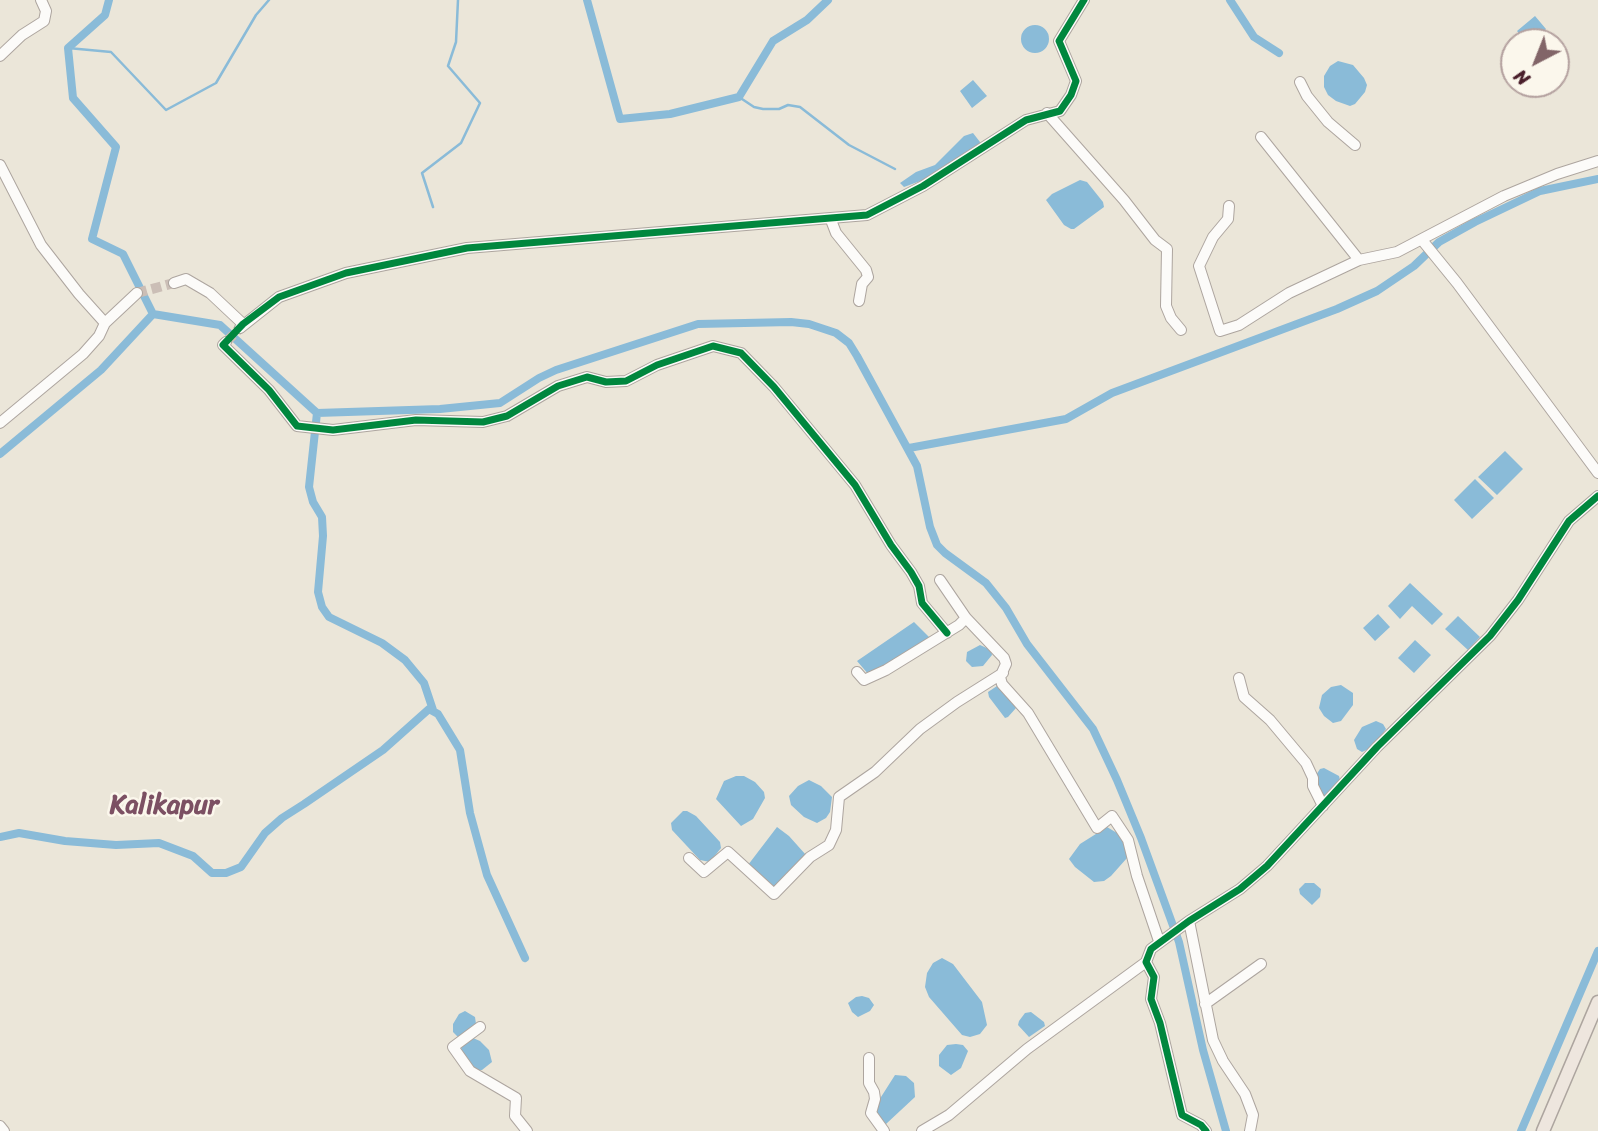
<!DOCTYPE html>
<style>
body{margin:0}
#map{position:relative;width:1598px;height:1131px;overflow:hidden;background:#ebe6d9;font-family:Sriracha,sans-serif}
canvas{display:block}
.north{position:absolute;left:1500px;top:28px;width:70px;height:70px;box-sizing:border-box;background:#fbf7ec;border:2px solid #b4a19f;border-radius:50%;rotate:222deg;font-size:19px;font-weight:700;line-height:28px;text-align:center;color:#4a1f2b}
.north::after{content:'';display:block;margin:auto;width:24px;height:32px;background:#826568;clip-path:polygon(50% 0,100% 100%,50% 72%,0 100%)}
</style>
<div id="map">
<canvas width="1598" height="1131"></canvas>
<div class="north">N</div>
</div>
<script>
const ctx = document.querySelector('canvas').getContext('2d');
ctx.lineJoin = 'round';
function fillPath(path, color) { ctx.fillStyle = color; ctx.fill(path, 'evenodd'); }
const toPath = rows => new Path2D(rows.map(r => 'M' + r).join(''));
function trace(path, color, width, dash) { ctx.strokeStyle = color; ctx.lineWidth = width; ctx.lineCap = dash ? 'butt' : 'round'; ctx.setLineDash(dash || []); ctx.stroke(path); }
function drawText(font, color, halo, rows, align = 'center') {
  ctx.font = font + ' Sriracha,sans-serif'; ctx.lineWidth = 5; ctx.setLineDash([]); ctx.textBaseline = 'middle'; ctx.strokeStyle = halo; ctx.fillStyle = color; for (const [text, x, y, turn = 0] of rows) {
    ctx.save(); ctx.translate(x, y); ctx.rotate((+turn || 0) * Math.PI / 180); ctx.textAlign = isNaN(turn) ? turn : align; if (halo) ctx.strokeText(text, 0, 0); ctx.fillText(text, 0, 0); ctx.restore();
  }
}
fillPath(toPath([
 [1535,16,1546,29,1531,42,1526,42,1517,31],
 '1021 39a14 14 0 1 1 28 0a14 14 0 1 1-28 0Z',
 [1338,61,1353,65,1364,78,1367,85,1365,92,1355,104,1350,106,1336,101,1328,95,1324,87,1324,76,1330,66],
 [973,80,987,96,972,108,960,91],
 [973,133,980,142,979,146,926,179,904,187,900,183,916,172,935,165,964,136],
 [1080,180,1087,182,1103,202,1104,207,1074,229,1071,229,1064,225,1046,200,1052,194],
 [1505,451,1523,469,1497,495,1478,477],
 [1475,479,1494,498,1472,519,1454,500],
 [1410,583,1443,614,1432,625,1412,606,1400,619,1388,606],
 [1378,614,1390,627,1375,641,1363,628],
 [1458,616,1480,637,1468,650,1445,629],
 [914,622,930,638,869,675,857,661],
 [1415,640,1431,655,1414,673,1398,658],
 [980,645,991,650,992,655,983,666,972,667,966,661,967,652],
 [1341,685,1353,693,1353,705,1341,721,1333,723,1324,716,1319,708,1322,695,1331,687],
 [997,686,1007,694,1016,708,1008,717,1005,718,989,697,988,692],
 [1376,721,1383,724,1386,729,1373,747,1362,752,1357,749,1354,740,1362,727],
 [1324,768,1339,776,1340,780,1323,797,1317,790,1316,775,1320,769],
 [736,776,744,776,755,782,764,792,765,798,753,819,741,826,716,799,724,781],
 [809,780,821,786,832,797,830,812,826,818,817,823,804,817,791,805,789,796,798,786],
 [683,811,687,811,696,816,720,842,721,848,710,862,700,860,672,830,671,823],
 [777,827,789,836,806,855,773,889,748,865],
 [1107,827,1117,833,1123,841,1127,858,1111,876,1104,881,1094,882,1075,867,1069,859,1080,844],
 [1305,883,1314,883,1321,889,1320,897,1312,905,1300,894,1299,889],
 [942,958,953,964,982,1002,987,1025,980,1034,970,1037,962,1035,929,997,925,987,927,973,933,963],
 [862,996,869,998,874,1005,870,1011,858,1017,852,1012,848,1003,856,997],
 [465,1011,475,1017,476,1024,460,1039,453,1032,453,1024,459,1014],
 [1031,1012,1044,1022,1045,1026,1029,1037,1018,1025,1019,1021,1025,1013],
 [473,1038,480,1041,489,1050,492,1062,482,1070,477,1070,464,1059,460,1051,464,1043],
 [956,1044,963,1045,968,1051,961,1068,951,1075,939,1066,939,1055,947,1045],
 [895,1075,906,1076,914,1083,915,1097,886,1124,878,1117,875,1111,881,1097]
]), '#8abbd8');
trace(toPath([
 [68,48,111,52,166,110,216,83,256,15,269,0],
 [739,97,754,107,763,109,779,109,788,105,800,107,849,145,895,169],
 [433,207,422,173,461,143,480,103,448,66,456,42,458,0]
]), '#8abbd8', 2.5);
trace(toPath([
 [109,0,105,15,68,48,73,98,116,147,92,239,123,254,153,314],
 [587,0,620,119,670,114,739,97,773,41,807,20,828,0],
 [1230,0,1254,37,1279,53],
 [317,413,309,487,313,502,322,517,323,536,318,592,322,607,329,617,382,643,405,660,424,683,433,710],
 [909,448,1066,419,1112,393,1337,309,1377,291,1414,266,1439,242,1475,222,1540,191,1598,179],
 [0,454,101,370,153,314,220,325,317,413,440,409,500,403,539,378,556,370,698,324,791,322,809,324,836,333,849,343,857,356,917,466,930,527,937,545,945,553,986,583,1006,608,1027,644,1093,729,1117,780,1141,838,1179,942,1203,1050,1226,1131],
 [0,837,19,833,65,841,116,845,159,843,193,856,212,873,226,873,241,867,265,833,282,818,304,804,383,750,429,709,438,714,460,750,470,813,487,875,525,958],
 [1521,1131,1598,951]
]), '#8abbd8', 8);
trace(toPath([
 [137,293,174,283],
 [226,342,240,328]
]), '#cbbeb6', 10, [10, 5]);
const minor = toPath([
 [0,56,22,35,44,21,46,11,41,0],
 [1300,82,1307,96,1328,122,1355,145],
 [1047,113,1124,200,1155,240,1167,249,1166,306,1171,318,1181,330],
 [1261,137,1359,260],
 [0,165,41,245,79,294,105,323,137,293],
 [1229,206,1228,219,1213,237,1199,266,1220,331,1239,325,1289,293,1359,260,1397,252,1504,196,1557,174,1598,161],
 [831,220,836,233,866,270,868,277,862,284,859,301],
 [1422,240,1457,283,1598,473],
 [174,283,186,279,210,293,243,324],
 [240,328,279,297,346,273,467,248,867,215,923,186,1026,120,1060,111,1071,95,1076,81,1059,41,1084,0],
 [226,342,223,345,269,390,297,426,333,430,416,420,483,422,507,416,558,386,587,377,606,382,626,381,657,365,713,346,741,353,774,387,855,485,891,545,911,572,919,586,922,603,947,633],
 [0,423,83,354,99,336,105,323],
 [940,580,966,618,1004,658,1006,664,1000,677,1002,684,1028,713,1097,828,1112,816,1128,840,1137,876,1159,941],
 [857,672,864,680,886,670,959,625,966,618],
 [1239,678,1244,697,1270,720,1306,763,1313,778,1313,786,1323,806],
 [689,858,704,872,728,852,774,894,810,857,829,845,836,830,839,797,875,772,920,729,957,702,1003,673],
 [1189,921,1213,1040,1223,1061,1245,1094,1253,1115,1250,1131],
 [1205,1004,1261,964],
 [480,1027,453,1047,470,1071,516,1098,515,1116,527,1131],
 [869,1058,869,1083,874,1092,875,1099,871,1113,884,1131],
 [0,1126,4,1131],
 [922,1131,949,1115,1027,1049,1146,962],
 [1206,1131,1201,1125,1182,1115,1160,1023,1151,999,1154,977,1146,962,1151,949,1189,921,1240,889,1267,866,1377,747,1490,636,1518,600,1569,521,1598,496]
]);
const major = toPath([
 [1543,1131,1598,1002]
]);
trace(minor, '#ada59f', 12);
trace(major, '#ada59f', 15);
trace(minor, '#fcfbf9', 10);
trace(major, '#eee6de', 12);
trace(toPath([
 [947,633,922,603,919,586,911,572,891,545,855,485,774,387,741,353,713,346,657,365,626,381,606,382,587,377,558,386,507,416,483,422,416,420,333,430,297,426,269,390,223,345,243,324,279,297,346,273,467,248,867,215,923,186,1026,120,1060,111,1071,95,1076,81,1059,41,1084,0],
 [1206,1131,1201,1125,1182,1115,1160,1023,1151,999,1154,977,1146,962,1151,949,1189,921,1240,889,1267,866,1377,747,1490,636,1518,600,1569,521,1598,496]
]), '#00873e', 7);
drawText('bold 26px', '#7c5063', '#fbf7ec', [
 ["Kalikapur",164,806]
]);
</script>
